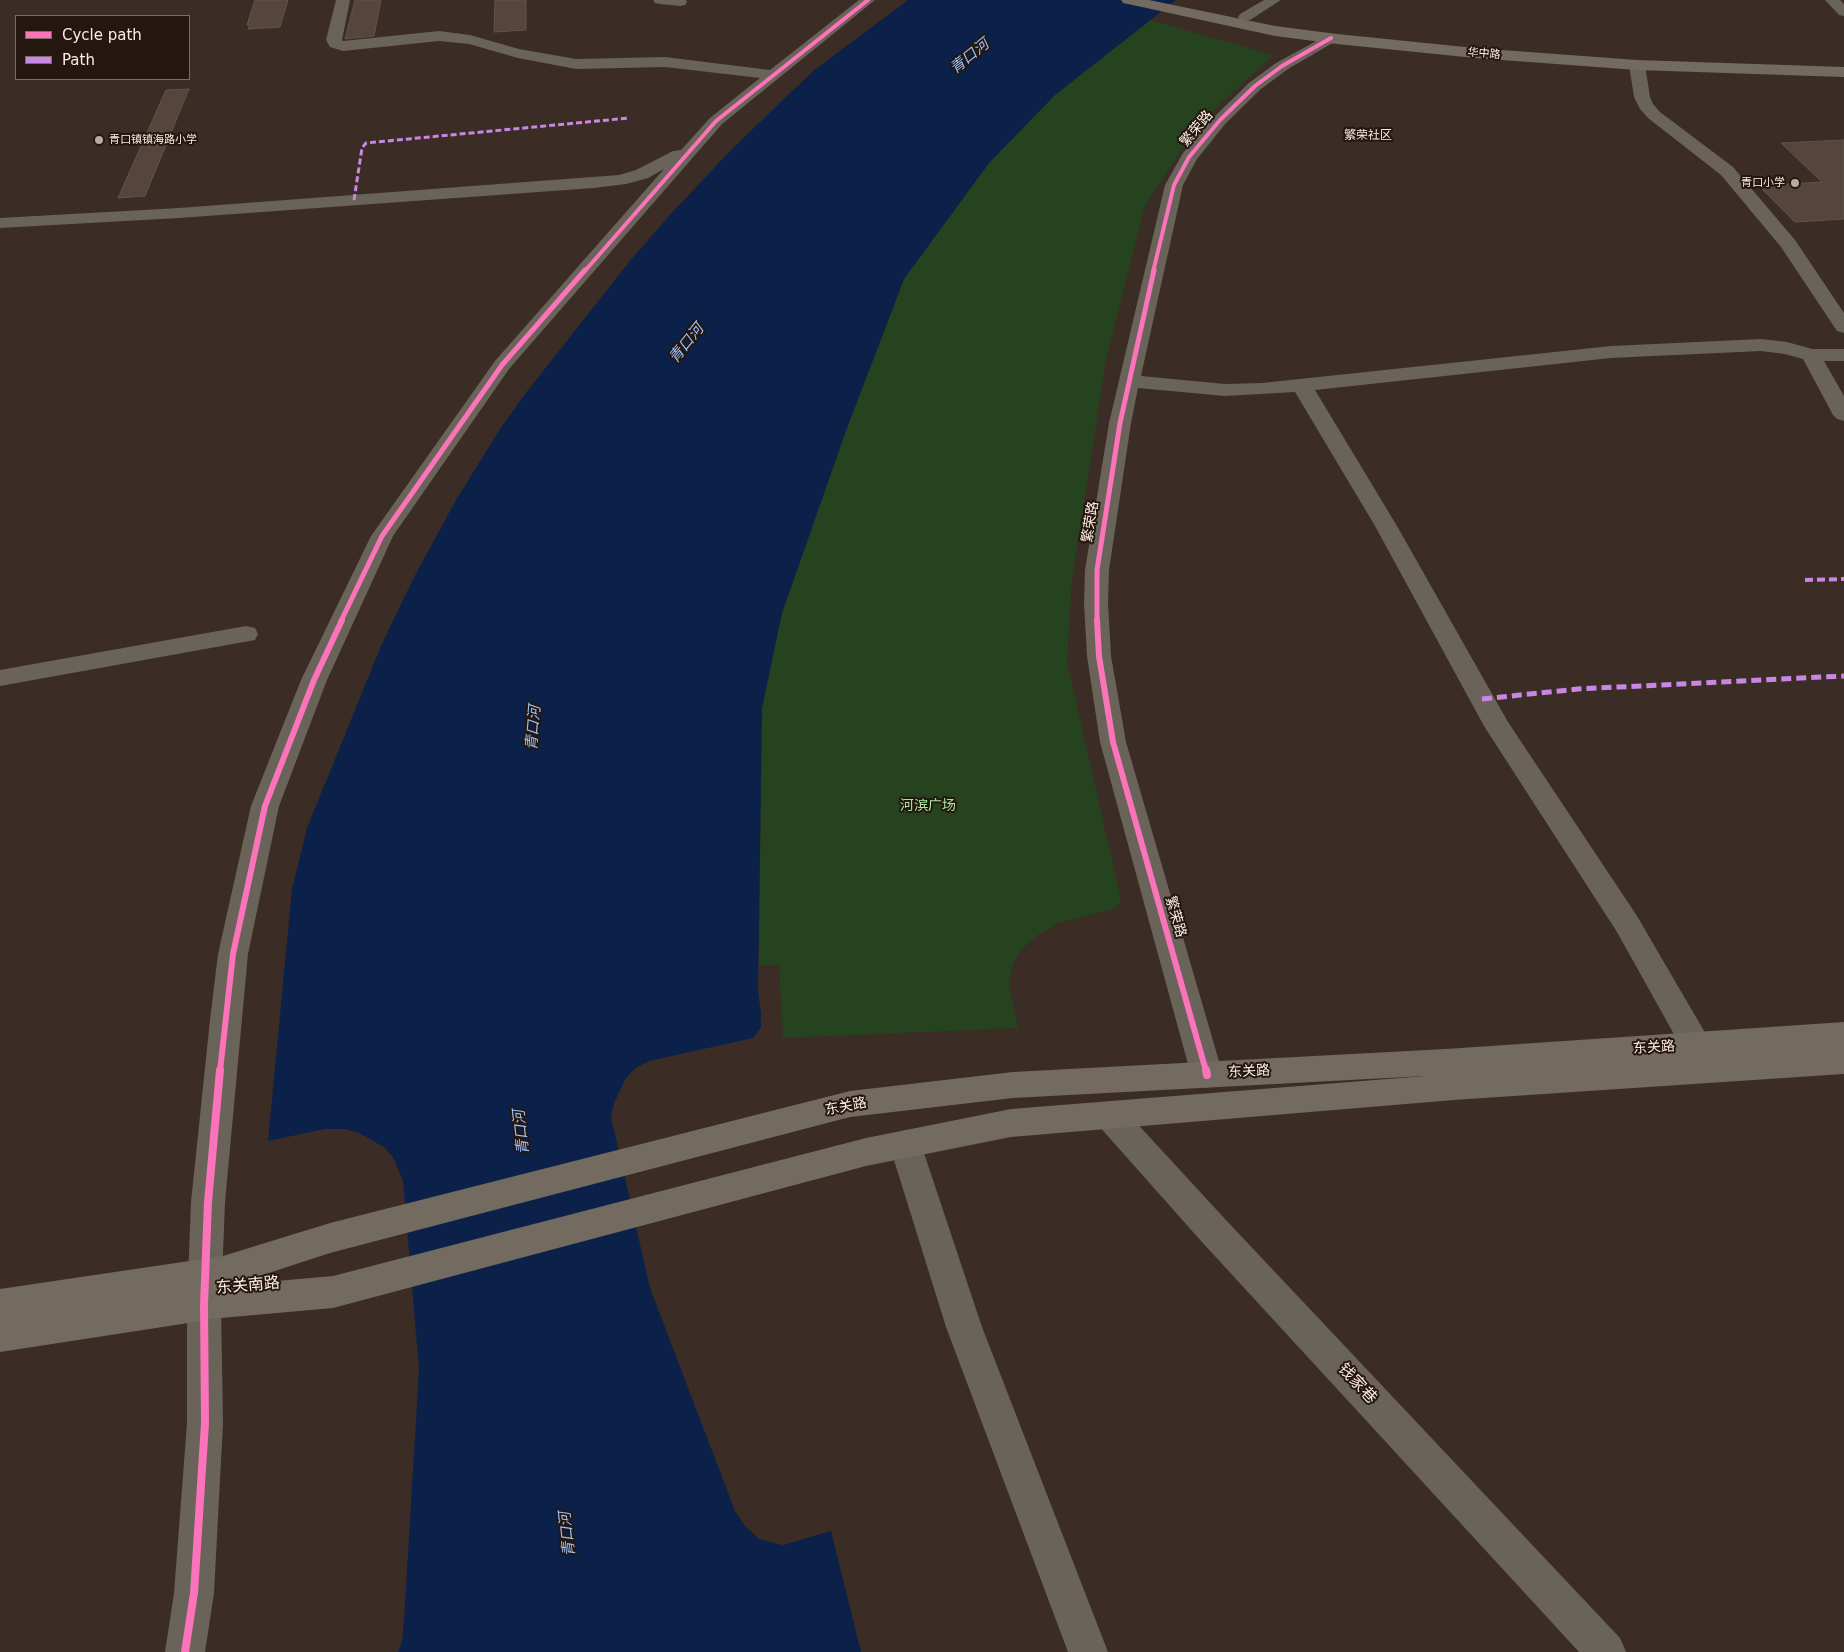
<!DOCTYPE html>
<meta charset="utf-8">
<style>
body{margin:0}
#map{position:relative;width:1844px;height:1652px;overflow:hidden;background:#3b2d25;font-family:"DejaVu Sans",sans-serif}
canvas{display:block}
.legend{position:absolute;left:15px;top:15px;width:175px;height:65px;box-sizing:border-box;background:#231710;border:1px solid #7b6c64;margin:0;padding:6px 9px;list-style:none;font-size:15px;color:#feece2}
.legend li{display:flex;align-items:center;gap:10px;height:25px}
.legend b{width:25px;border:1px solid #7b6c64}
</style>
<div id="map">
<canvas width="1844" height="1652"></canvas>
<ul class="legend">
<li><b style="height:6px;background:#fb73b8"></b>Cycle path</li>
<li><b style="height:6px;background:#c787e3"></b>Path</li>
</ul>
</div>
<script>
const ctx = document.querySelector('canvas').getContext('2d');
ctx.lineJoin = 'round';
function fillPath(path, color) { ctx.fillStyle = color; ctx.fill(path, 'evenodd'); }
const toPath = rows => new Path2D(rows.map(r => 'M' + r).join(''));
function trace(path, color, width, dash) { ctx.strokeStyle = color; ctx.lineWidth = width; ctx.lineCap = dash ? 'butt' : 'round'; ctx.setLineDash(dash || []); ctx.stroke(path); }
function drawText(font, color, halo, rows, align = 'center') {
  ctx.font = font + ' "DejaVu Sans","Noto Sans SC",sans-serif'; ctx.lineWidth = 4; ctx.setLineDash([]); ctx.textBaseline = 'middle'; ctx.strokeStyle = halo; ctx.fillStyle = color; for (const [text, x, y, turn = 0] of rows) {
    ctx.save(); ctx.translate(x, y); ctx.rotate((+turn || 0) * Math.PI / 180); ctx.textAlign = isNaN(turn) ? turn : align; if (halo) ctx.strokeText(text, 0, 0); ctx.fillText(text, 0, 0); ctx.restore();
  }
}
fillPath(toPath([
 [1150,20,1273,55,1196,127,1145,206,1107,355,1072,578,1067,662,1121,900,1116,908,1058,923,1036,936,1019,952,1012,967,1009,985,1018,1028,783,1038,779,965,759,965,762,708,782,613,847,428,904,279,989,163,1055,95]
]), '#26431f');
fillPath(toPath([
 [908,0,1176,0,1055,95,989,163,904,279,847,428,782,613,762,708,758,991,761,1015,761,1027,753,1038,649,1061,636,1068,626,1078,614,1103,611,1117,650,1288,735,1511,745,1526,759,1539,783,1545,831,1531,861,1652,398,1652,402,1642,404,1621,419,1369,403,1181,393,1157,384,1147,359,1133,345,1129,325,1129,268,1141,292,889,307,828,381,646,413,579,456,500,500,429,525,394,629,262,668,217,731,150,813,71]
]), '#0b2149');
const building = toPath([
 [255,0,288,0,280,27,248,29,250,25,247,25,255,0],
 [355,0,381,0,374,36,345,39,355,0],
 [495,0,526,0,526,30,494,32,495,0],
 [189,89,145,196,118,198,166,90,189,89],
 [1844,140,1844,219,1795,222,1759,186,1822,182,1781,143,1844,140]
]);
fillPath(building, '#56453b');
trace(building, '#60544d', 1);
fillPath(toPath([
 [336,0,350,0,342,40,343,41,439,31,470,35,519,49,576,59,665,57,770,70,859,0,875,0,722,124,509,369,393,536,327,680,279,806,248,954,225,1202,221,1305,223,1423,214,1593,205,1652,165,1652,174,1593,187,1423,187,1305,191,1202,210,1020,218,954,251,806,301,680,371,536,495,361,664,169,648,178,626,184,594,188,179,218,0,228,0,218,179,208,619,175,636,170,673,151,681,150,710,118,760,78,665,67,576,69,518,58,469,44,439,41,343,51,330,47,326,40,336,0],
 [653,0,686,0,687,2,685,5,680,6,660,4,655,3,653,0],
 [1264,0,1281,0,1250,20,1240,20,1238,17,1240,14,1264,0],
 [1825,0,1840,0,1844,4,1844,16,1839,15,1825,0],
 [1331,33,1336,35,1339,38,1336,41,1288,69,1261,89,1226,123,1197,159,1183,185,1141,376,1225,384,1262,383,1611,346,1761,339,1787,342,1812,349,1844,349,1844,361,1824,361,1844,396,1844,421,1837,419,1833,415,1803,359,1785,354,1761,351,1611,358,1315,390,1397,526,1508,722,1637,916,1707,1036,1711,1045,1707,1054,1696,1058,1685,1054,1617,932,1484,726,1375,526,1295,392,1225,396,1138,388,1131,423,1109,570,1108,603,1111,656,1126,742,1223,1075,1218,1084,1207,1088,1196,1084,1191,1075,1100,742,1087,656,1084,603,1085,570,1109,423,1165,185,1183,153,1214,117,1249,83,1276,63,1331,33],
 [1637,60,1643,62,1645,65,1650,97,1653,104,1660,112,1733,167,1795,240,1844,313,1844,333,1837,331,1781,247,1721,175,1648,118,1640,109,1634,97,1629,65,1631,62,1637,60],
 [246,626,255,628,258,634,255,640,0,686,0,670,246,626],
 [1109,1101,1120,1105,1225,1219,1620,1638,1626,1652,1579,1652,1201,1241,1098,1125,1093,1115,1098,1105,1109,1101],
 [905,1130,916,1134,921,1144,982,1327,1108,1652,1068,1652,946,1327,889,1144,894,1134,905,1130]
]), '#69635a');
fillPath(toPath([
 [1121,0,1149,0,1275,26,1337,34,1475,48,1637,60,1844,67,1844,77,1637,70,1475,58,1337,44,1275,36,1128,4,1123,3,1121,0],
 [1844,1022,1844,1048,1674,1059,1844,1048,1844,1074,1454,1100,1011,1137,866,1166,333,1308,221,1318,0,1352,0,1289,223,1256,330,1223,850,1091,1013,1072,1446,1049,1844,1022],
 [1425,1076,1011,1109,866,1138,333,1276,232,1285,330,1253,850,1117,1013,1098,1425,1076]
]), '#736a60');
trace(toPath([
 [354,200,362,148,366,143,629,118]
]), '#c787e3', 3, [6, 3]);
trace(toPath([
 [1805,580,1844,579]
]), '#c787e3', 4, [8, 4]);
trace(toPath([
 [1482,699,1578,689,1844,676]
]), '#c787e3', 5, [10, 5]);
trace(toPath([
 [584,272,716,121,868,0],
 [1153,272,1174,185,1189,157,1220,120,1255,86,1282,66,1331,38]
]), '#fb73b8', 4);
trace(toPath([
 [341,621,382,536,502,365,585,270],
 [1097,621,1097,570,1120,423,1154,270]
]), '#fb73b8', 5);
trace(toPath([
 [1097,620,1099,656,1113,742,1206,1071],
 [220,1071,233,954,265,806,314,680,342,620]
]), '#fb73b8', 6);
trace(toPath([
 [1206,1070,1207,1075],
 [185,1652,194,1593,205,1423,204,1305,208,1202,220,1070]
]), '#fb73b8', 8);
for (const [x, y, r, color] of [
 [99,140,5,"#baa9a0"],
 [1795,183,5,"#baa9a0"]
]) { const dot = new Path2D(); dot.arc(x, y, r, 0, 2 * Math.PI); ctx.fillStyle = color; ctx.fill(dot); trace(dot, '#231710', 2); }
drawText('11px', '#feece2', '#231710', [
 ["华中路",1484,54,5]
]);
drawText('11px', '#feece2', '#231710', [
 ["青口镇镇海路小学",109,140],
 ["青口小学",1785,183,"right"]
], 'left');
drawText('12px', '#feece2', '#231710', [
 ["繁荣社区",1368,136]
]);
drawText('14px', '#feece2', '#231710', [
 ["繁荣路",1197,129,-50],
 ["繁荣路",1091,522,-81],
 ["繁荣路",1175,917,74],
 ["东关路",1654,1048,-4],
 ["东关路",1249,1072,-3],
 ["东关路",846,1107,-11]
]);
drawText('14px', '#a8e99f', '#231710', [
 ["河滨广场",928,806]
]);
drawText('italic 15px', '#9cc1fe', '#231710', [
 ["青口河",970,57,-39],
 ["青口河",687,344,-51],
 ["青口河",534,728,-85],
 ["青口河",522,1132,-96],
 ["青口河",568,1534,-96]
]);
drawText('16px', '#feece2', '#231710', [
 ["东关南路",248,1286,-5],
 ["钱家巷",1357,1384,47]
]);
</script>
